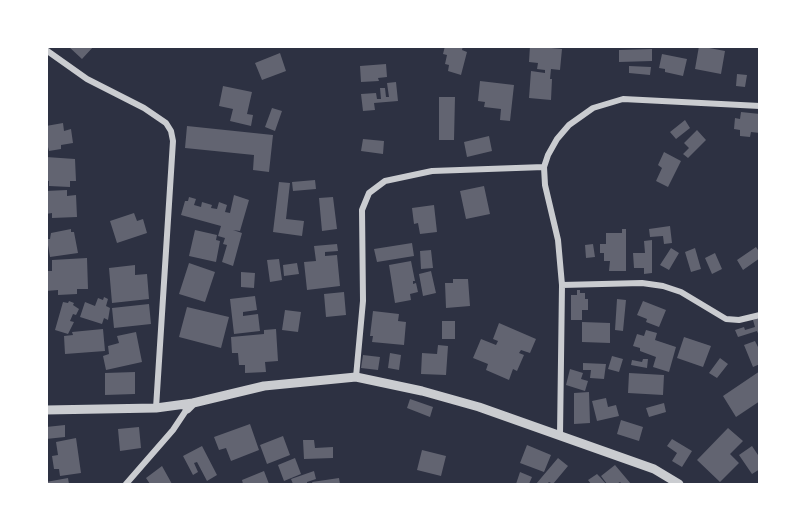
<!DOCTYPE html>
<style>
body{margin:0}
#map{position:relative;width:806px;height:531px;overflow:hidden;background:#2d3142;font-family:"Fira Sans Condensed",sans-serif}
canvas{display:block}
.frame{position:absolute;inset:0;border:48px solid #fff;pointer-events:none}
</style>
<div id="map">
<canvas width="806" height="531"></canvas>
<div class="frame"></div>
</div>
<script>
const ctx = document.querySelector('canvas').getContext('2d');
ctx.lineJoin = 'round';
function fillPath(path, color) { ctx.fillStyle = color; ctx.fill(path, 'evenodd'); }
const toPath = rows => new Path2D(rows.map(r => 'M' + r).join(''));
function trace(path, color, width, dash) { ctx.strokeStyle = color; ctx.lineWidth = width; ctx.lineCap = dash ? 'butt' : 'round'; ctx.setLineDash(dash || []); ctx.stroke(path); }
fillPath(toPath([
 [68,46,94,46,82,59],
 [445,46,463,46,462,50,467,52,461,75,448,71,449,65,445,64,447,55,443,54],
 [530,46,562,49,560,70,551,69,550,79,552,79,551,100,529,98,531,71,545,73,545,70,537,69,538,63,529,62],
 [699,46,725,51,721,74,695,69],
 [652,49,652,61,619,62,619,50],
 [280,53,286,71,262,80,255,63],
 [662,54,687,59,683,76,665,72,665,69,659,68],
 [386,64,387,77,378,78,379,81,361,82,360,66],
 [629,66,651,67,650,75,629,73],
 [737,74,747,75,745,87,736,86],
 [480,81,514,85,510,121,500,120,501,109,484,107,485,102,478,101],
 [396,82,398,101,374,103,375,110,363,111,361,94,376,93,377,99,381,99,380,88,385,88,386,97,389,97,387,83],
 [223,86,252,92,247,114,253,115,251,126,230,121,233,109,219,106],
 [439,97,455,97,454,140,439,140],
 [272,108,282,111,275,131,265,127],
 [741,112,760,114,760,133,751,132,750,137,740,136,740,130,734,129,735,118,740,119],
 [685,120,690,128,676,139,670,132],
 [63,123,64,131,71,129,73,143,61,145,61,149,49,151,48,147,46,147,46,126],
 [187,126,273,135,269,172,253,170,254,155,185,148],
 [697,130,706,140,688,158,683,154,689,148,684,143],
 [489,136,492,151,467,157,464,142],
 [363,139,384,141,383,154,361,151],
 [664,152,681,161,668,187,656,181,662,168,658,165],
 [46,157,75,159,76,181,70,181,70,187,49,186,49,181,46,181],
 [315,180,316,189,293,191,292,182],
 [279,182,290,183,286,219,304,221,302,236,273,232],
 [484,186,490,214,466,219,460,191],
 [67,190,67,196,76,195,77,217,52,218,52,213,46,214,46,191],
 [234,195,249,200,240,231,233,230,242,233,233,266,222,262,227,245,223,244,225,238,218,236,221,226,181,215,185,201,188,201,189,197,196,199,194,205,201,207,202,202,212,205,211,208,217,209,219,202,227,205,225,212,230,213],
 [333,197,337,229,322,231,319,198],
 [434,205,437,232,420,234,418,223,414,224,412,208],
 [134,213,137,221,143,219,147,233,117,243,110,221],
 [670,226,672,243,664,244,663,236,650,237,649,229],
 [71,229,71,232,74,232,78,253,50,257,47,239,50,239,51,233],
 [622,229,626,229,626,271,609,271,610,261,604,261,604,253,600,253,600,244,606,244,606,233,622,233],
 [195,230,217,235,216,240,220,241,216,262,189,256],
 [652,240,652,273,644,274,644,268,634,268,633,253,645,253,644,241],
 [412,243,414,256,377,262,374,249],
 [337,244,338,251,325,252,325,256,337,255,340,286,307,290,304,262,316,261,314,246],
 [593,244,595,257,586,258,585,245],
 [756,247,760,253,760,258,743,270,737,260],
 [671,248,679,253,669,270,660,265],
 [695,248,701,269,691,272,685,252],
 [431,250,433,268,421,269,420,251],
 [715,253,722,269,712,274,705,258],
 [87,258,88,289,77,289,77,294,58,295,58,290,46,291,46,271,52,271,52,260],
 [279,259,282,280,270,282,267,260],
 [411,261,415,281,413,281,413,284,416,283,418,292,410,294,411,300,395,303,389,265],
 [189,263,215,272,205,302,179,294],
 [297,263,299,274,284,276,283,265],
 [135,265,135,275,147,274,149,299,112,303,109,268],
 [431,271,436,293,423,296,419,274],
 [241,272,255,273,254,288,241,287],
 [453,279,468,279,470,306,446,308,445,283,453,283],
 [577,290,580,290,580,293,585,293,585,299,588,299,588,310,582,310,582,320,571,320,571,295,577,295],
 [344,292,346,315,326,317,324,294],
 [255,296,257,310,243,312,243,316,258,314,260,331,234,334,230,299],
 [104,297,108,299,106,306,110,308,108,320,104,318,102,324,80,317,85,302,95,306,98,298,103,300],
 [617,299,626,300,623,331,615,330],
 [69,301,74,303,73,305,79,309,76,315,73,314,70,321,74,322,68,334,55,330,63,302,68,303],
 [643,301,666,310,659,327,646,322,647,319,637,315],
 [149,304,151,324,114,328,112,308],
 [187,307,229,317,221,348,179,337],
 [285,310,301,312,298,332,282,330],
 [373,311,399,314,398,321,406,322,404,345,372,342,373,336,370,336],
 [760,318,760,338,757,331,738,337,735,330,744,327,745,330,755,327,753,320],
 [442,321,455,321,455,339,442,339],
 [582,322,610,323,610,343,582,342],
 [499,323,536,339,530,353,521,350,519,353,524,355,517,371,513,369,509,380,486,370,488,364,473,358,481,339,496,345,498,341,493,339],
 [103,329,105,351,65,354,64,336,73,335,72,332],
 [276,329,278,361,265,362,266,372,245,373,245,365,239,365,238,353,232,353,231,337,264,334,264,330],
 [646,330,657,333,655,340,676,347,669,372,653,367,656,357,640,351,640,348,633,346,637,334,644,336],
 [136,332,142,362,106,370,103,356,109,354,108,346,119,343,117,336],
 [684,337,711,346,703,367,677,358],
 [755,341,760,351,760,364,753,367,744,345],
 [438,345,448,346,446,375,421,374,422,353,437,354],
 [390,353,401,355,399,370,388,368],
 [363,355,380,357,378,370,361,368],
 [612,356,623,359,619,372,608,369],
 [720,358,728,364,717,378,709,373],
 [643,359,648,359,647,368,631,365,632,360,642,362],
 [583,363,606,364,604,379,590,378,591,370,583,370],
 [570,369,583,373,581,379,588,381,585,391,566,385],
 [760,371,760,401,736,417,723,396],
 [135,372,135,394,105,395,105,373],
 [629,373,664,375,663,395,628,393],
 [589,392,590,423,574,424,574,393],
 [606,398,608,407,616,405,619,416,597,421,592,401],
 [410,399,433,407,430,417,407,408],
 [664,403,666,412,649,417,646,408],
 [621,420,643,427,639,441,617,434],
 [250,424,259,450,231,461,226,448,219,450,214,437],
 [65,425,65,437,46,439,46,427],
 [139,427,141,448,120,451,118,429],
 [728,428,743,441,730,454,739,463,720,482,697,460],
 [283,436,290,455,267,464,260,445],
 [76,438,81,473,60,476,59,469,54,469,52,456,58,455,56,442],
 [672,439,692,451,682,467,672,461,677,453,667,446],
 [303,440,314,440,315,448,333,447,333,458,304,459],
 [527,445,551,455,544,472,520,463],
 [202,446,217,475,207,481,197,462,194,463,198,472,193,475,183,456],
 [752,446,760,458,760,469,752,474,739,455],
 [422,450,446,456,441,476,417,470],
 [295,458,301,474,284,481,278,465],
 [558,458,568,466,553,484,549,482,547,484,536,484],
 [615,465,631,484,622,484,620,482,617,484,607,484,601,476],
 [162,466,172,484,150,484,146,478],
 [264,471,269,484,243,484,242,480],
 [314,471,316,479,307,482,307,484,293,484,291,479],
 [520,472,532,477,529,484,516,484],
 [597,474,600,477,606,484,591,484,588,480],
 [68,478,69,484,46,484,46,482],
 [339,478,340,484,313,484,312,482]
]), '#626471');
trace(toPath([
 [46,50,87,79,144,108,166,123,171,131,173,141,156,408],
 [562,285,642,283,663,286,681,292,726,319,739,320,760,315],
 [356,377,363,301,362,210,369,193,385,181,432,171,544,167],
 [560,435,562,285,558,240,545,185,544,167,548,155,557,139,569,125,593,108,623,99,760,106],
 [126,484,173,430,187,409]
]), '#caccd0', 6);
trace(toPath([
 [187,409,193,403,264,386,356,377,422,391,479,407,654,469,679,484],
 [46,410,156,408,193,403]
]), '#caccd0', 9);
</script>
